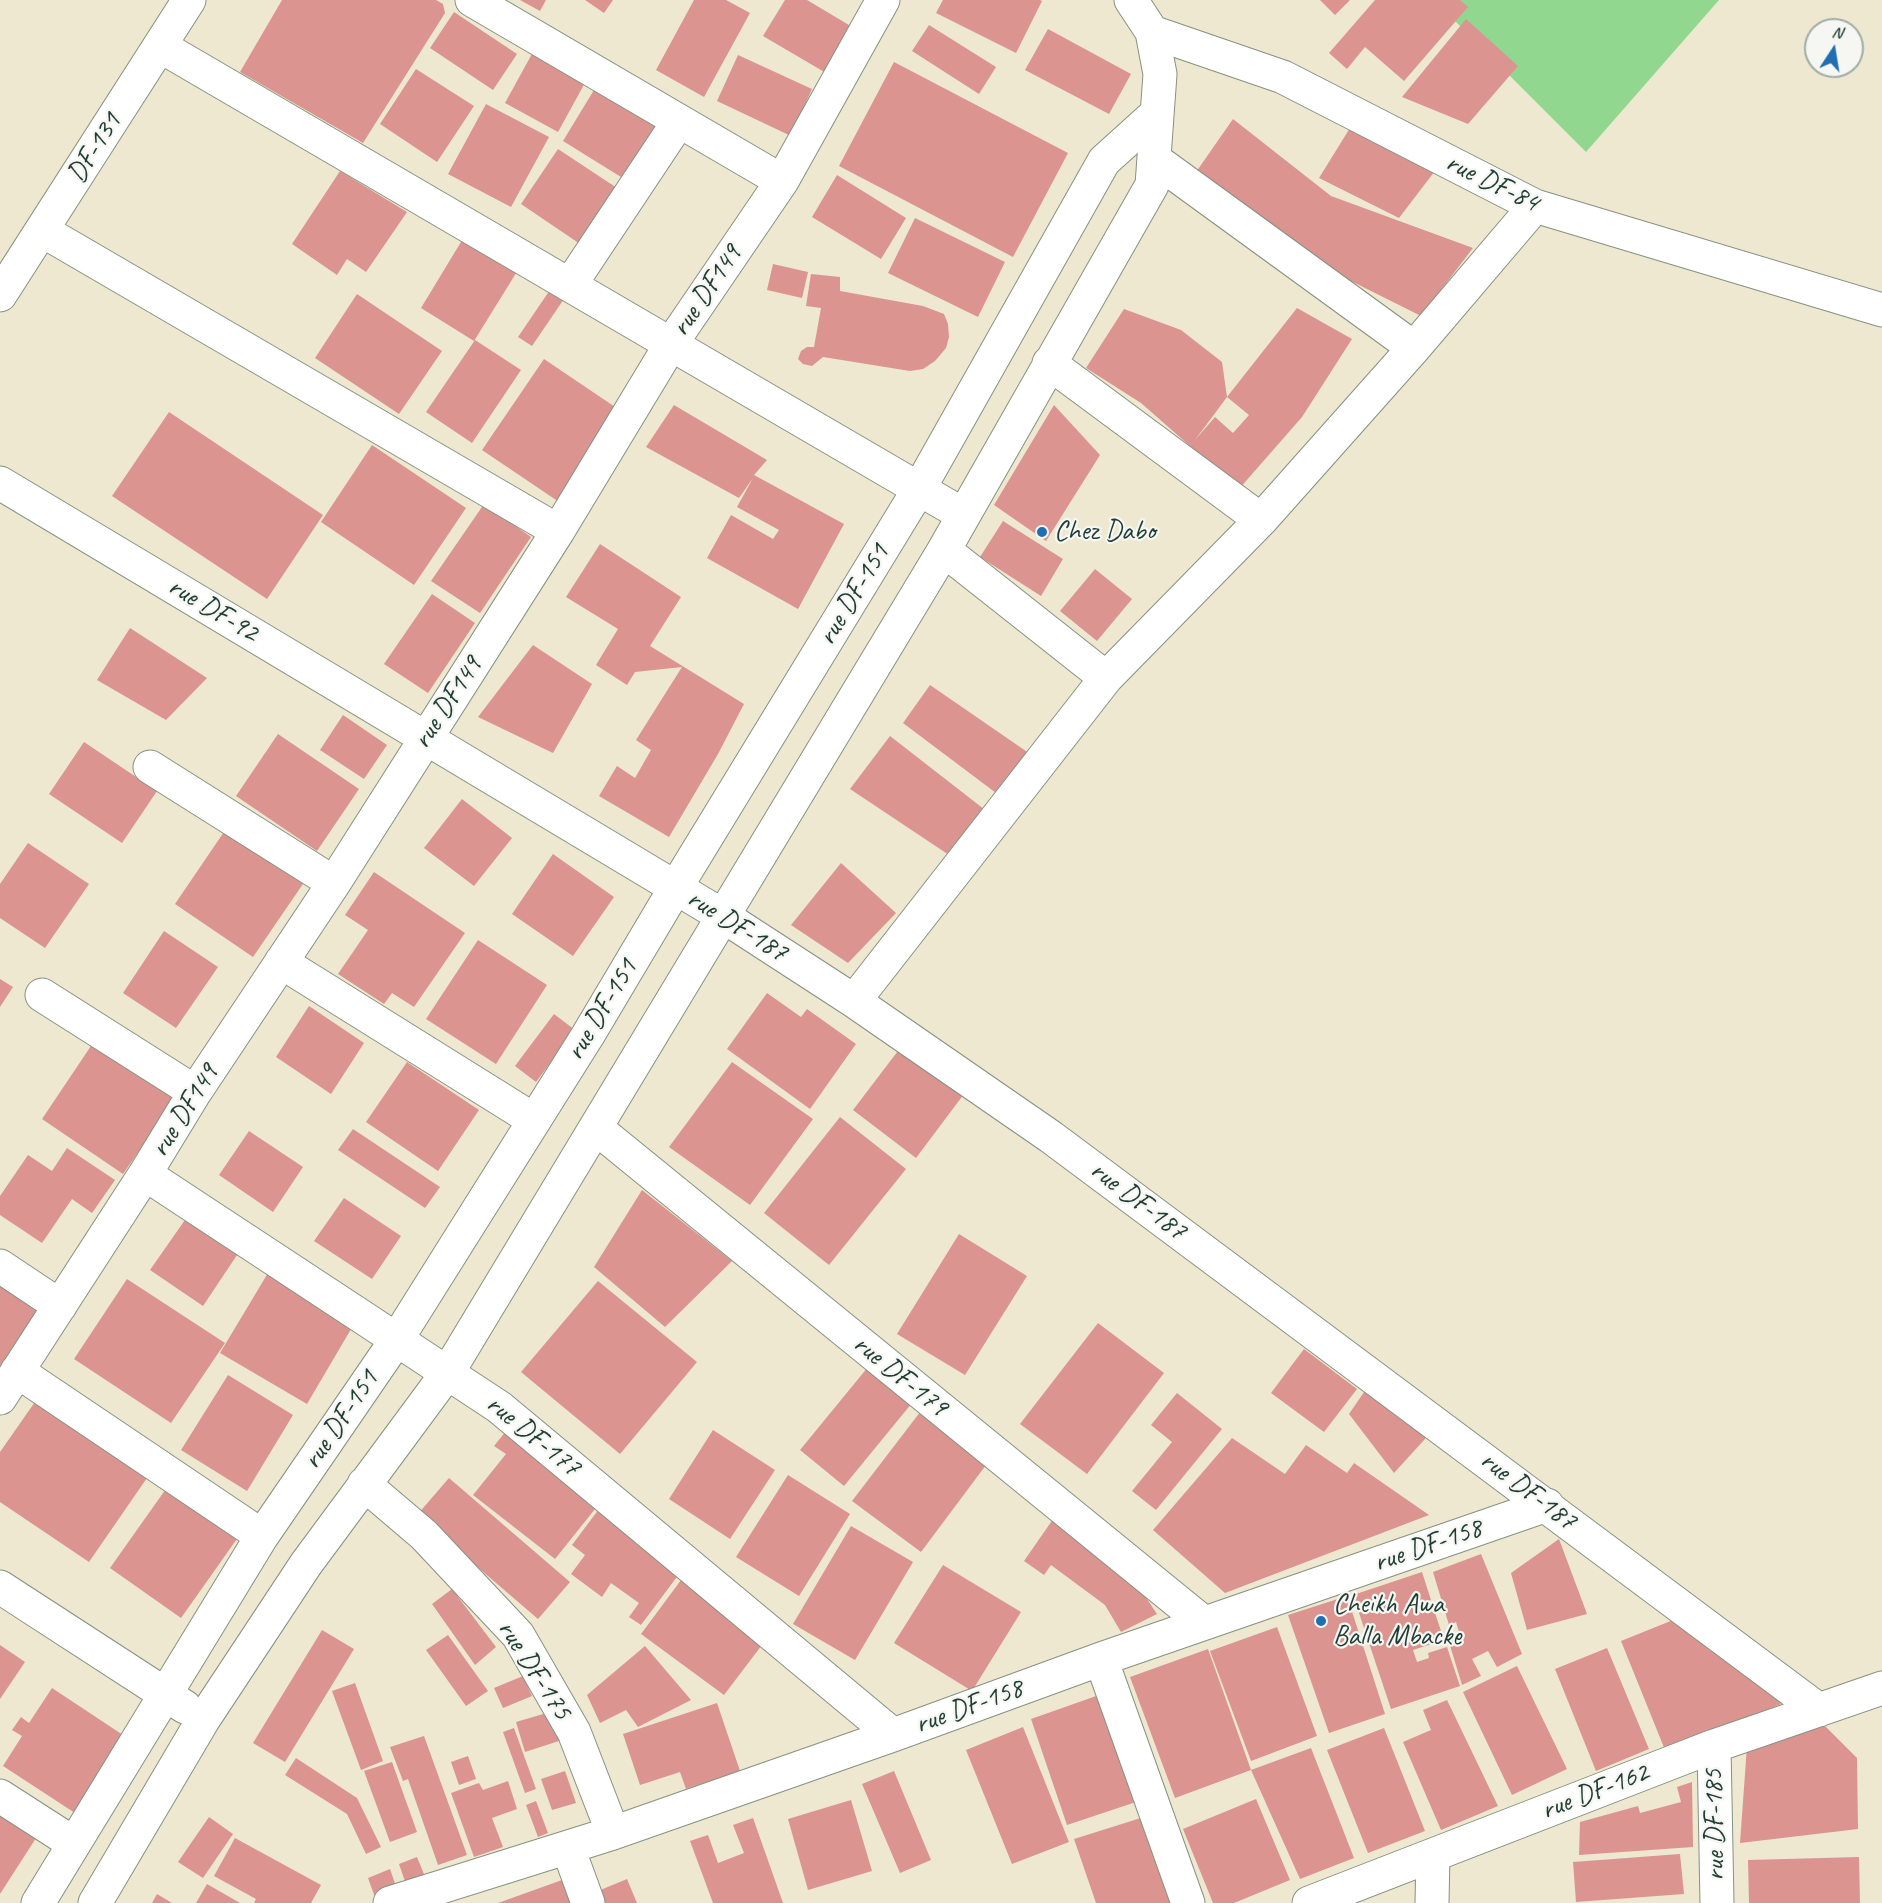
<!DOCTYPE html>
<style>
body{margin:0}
#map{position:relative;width:1882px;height:1903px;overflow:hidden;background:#ede8cf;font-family:Caveat,sans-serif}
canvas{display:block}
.north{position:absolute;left:1804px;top:18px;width:60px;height:60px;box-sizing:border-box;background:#f6f6f2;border:2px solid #a0aca6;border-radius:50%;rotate:12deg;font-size:16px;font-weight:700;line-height:24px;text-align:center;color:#1f3d34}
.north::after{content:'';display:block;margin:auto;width:21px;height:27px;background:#1f6fb2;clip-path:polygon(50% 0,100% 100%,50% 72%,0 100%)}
</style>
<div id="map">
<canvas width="1882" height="1903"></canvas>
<div class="north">N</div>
</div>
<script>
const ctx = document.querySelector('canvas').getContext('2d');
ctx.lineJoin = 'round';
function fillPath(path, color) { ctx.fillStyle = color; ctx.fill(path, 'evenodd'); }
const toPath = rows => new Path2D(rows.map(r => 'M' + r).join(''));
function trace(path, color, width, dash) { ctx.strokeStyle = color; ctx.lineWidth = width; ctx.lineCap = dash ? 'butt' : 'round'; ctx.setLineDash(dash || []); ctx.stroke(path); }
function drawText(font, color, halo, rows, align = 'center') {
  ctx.font = font + ' Caveat,sans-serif'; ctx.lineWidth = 4.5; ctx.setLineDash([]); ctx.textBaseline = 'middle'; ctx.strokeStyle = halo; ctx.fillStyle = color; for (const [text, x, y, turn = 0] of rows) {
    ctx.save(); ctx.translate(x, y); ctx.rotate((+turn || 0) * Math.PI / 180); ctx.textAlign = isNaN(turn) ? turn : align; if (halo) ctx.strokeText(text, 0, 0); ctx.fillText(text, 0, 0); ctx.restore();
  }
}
fillPath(toPath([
 [1434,0,1719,0,1586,152]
]), '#92d790');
fillPath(toPath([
 [282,0,436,0,443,4,445,13,363,143,240,72],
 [520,0,546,0,540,11],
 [585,0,613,0,604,13],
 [694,0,726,0,750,13,704,97,656,70],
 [785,0,807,0,854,28,826,73,763,36],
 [943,0,1040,0,1042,1,1016,53,936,13],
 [1320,0,1350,0,1335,15],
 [1375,0,1460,0,1468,7,1404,81,1365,47,1347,69,1329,53],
 [454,12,517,54,493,90,430,48],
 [1466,19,1518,66,1468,124,1402,97],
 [929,25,996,67,979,94,912,51],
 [1048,29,1131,74,1109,114,1025,70],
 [533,52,586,81,558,132,505,103],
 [738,55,812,89,791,136,717,101],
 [894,62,1068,153,1013,257,839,166],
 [416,69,474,106,437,162,380,124],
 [600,80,667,122,629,182,563,141],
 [486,104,549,137,511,207,448,174],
 [1233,119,1331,196,1473,248,1421,316,1291,251,1194,175],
 [1350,128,1438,167,1399,218,1319,178],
 [558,149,620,190,583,246,521,204],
 [340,171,407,212,366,272,347,259,337,275,292,244],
 [837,175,906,218,881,259,812,217],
 [915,218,1005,262,978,317,888,273],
 [464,237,518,270,474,341,421,308],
 [773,264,808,272,802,298,767,290],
 [811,274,840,277,840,291,923,306,944,314,948,324,949,337,946,348,935,361,923,369,910,371,823,357,812,366,803,364,798,359,801,351,807,347,814,347,821,308,806,306],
 [552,287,566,296,532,346,518,337],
 [357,294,442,351,399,414,315,358],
 [1297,308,1352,339,1302,417,1239,489,1141,403,1086,368,1124,309,1181,330,1222,362,1227,397,1195,440,1215,417,1233,433,1249,415,1227,397],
 [475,340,521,370,472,443,426,412],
 [544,359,621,411,559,502,482,450],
 [674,405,767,460,754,475,844,524,798,609,707,558,731,515,773,539,779,530,737,507,753,478,739,498,646,447],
 [1054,405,1100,455,1046,541,994,505],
 [169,412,323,515,267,599,112,496],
 [372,445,466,508,414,585,321,522],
 [484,504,531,537,480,613,431,581],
 [1003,521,1063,559,1041,596,980,557],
 [600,544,681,597,650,646,744,704,718,754,669,837,599,796,617,766,635,778,651,750,636,740,682,667,635,672,627,685,596,665,618,629,566,597],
 [1095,569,1132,599,1097,641,1060,611],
 [432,594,475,623,428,693,384,664],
 [130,628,207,678,166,720,97,680],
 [533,645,592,684,553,753,478,717],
 [930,685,1036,758,1004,799,903,723],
 [343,715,387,745,364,779,320,750],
 [278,734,359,789,317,851,236,796],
 [890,736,989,813,955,859,850,789],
 [84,742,157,791,122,843,49,794],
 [462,799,512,838,474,886,424,848],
 [228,826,307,878,253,957,175,904],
 [28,843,89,884,45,948,0,918,0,884],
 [553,854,614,897,573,956,512,914],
 [841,863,896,913,848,963,791,925],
 [374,872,465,933,414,1007,392,993,384,1004,338,974,368,930,345,915],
 [164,931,218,967,176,1028,123,993],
 [478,940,547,985,496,1064,426,1019],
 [0,979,13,987,0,1007],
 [767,993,801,1017,807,1009,856,1044,810,1109,727,1049],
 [309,1006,364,1043,331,1094,276,1057],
 [554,1014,575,1030,536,1082,515,1066],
 [99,1034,181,1090,123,1174,42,1119],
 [904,1043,967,1090,916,1158,853,1110],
 [407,1062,479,1110,438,1171,366,1122],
 [732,1062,813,1119,750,1205,669,1147],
 [840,1117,906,1169,829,1265,764,1213],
 [353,1129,440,1187,425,1208,338,1150],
 [249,1131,303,1167,273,1212,219,1175],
 [67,1148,115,1180,92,1213,72,1199,42,1243,0,1215,0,1196,28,1155,52,1171],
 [642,1190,732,1261,665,1327,594,1267],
 [344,1198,401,1236,372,1279,314,1241],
 [187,1217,239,1252,203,1306,150,1270],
 [959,1234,1027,1276,965,1375,897,1334],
 [0,1273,43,1301,0,1366],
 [268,1273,354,1324,307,1404,220,1353],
 [127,1279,225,1343,171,1423,74,1359],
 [598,1281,697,1362,620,1454,521,1372],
 [1098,1323,1164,1373,1087,1474,1020,1424],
 [1304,1349,1357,1389,1324,1432,1271,1393],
 [868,1367,912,1403,844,1486,800,1450],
 [228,1375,293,1415,247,1491,181,1450],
 [1373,1379,1435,1428,1394,1473,1349,1414],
 [1177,1393,1222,1429,1156,1510,1132,1491,1172,1442,1151,1425],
 [37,1399,149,1475,89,1562,0,1502,0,1452],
 [924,1407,992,1457,921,1552,852,1501],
 [713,1430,775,1470,730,1539,669,1499],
 [506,1431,599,1504,555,1559,473,1495,506,1454,494,1446],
 [1232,1438,1285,1474,1306,1445,1347,1473,1354,1463,1429,1515,1225,1593,1153,1530],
 [788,1475,850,1514,799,1596,736,1557],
 [449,1478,570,1582,538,1619,417,1515],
 [168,1486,239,1536,181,1618,110,1568],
 [599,1509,682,1570,641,1625,629,1617,639,1603,611,1583,602,1597,571,1574,585,1555,572,1545],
 [1058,1512,1117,1554,1157,1614,1121,1632,1105,1605,1051,1565,1044,1575,1024,1561],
 [851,1526,913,1562,855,1660,793,1624],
 [1559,1539,1587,1614,1527,1630,1511,1573],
 [1481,1554,1522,1654,1497,1667,1488,1651,1472,1659,1481,1676,1462,1685,1448,1639,1460,1635,1456,1622,1449,1625,1433,1572],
 [943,1565,1021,1612,972,1691,894,1643],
 [1422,1572,1431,1600,1412,1606,1414,1613,1433,1607,1444,1640,1413,1650,1417,1662,1429,1658,1428,1653,1447,1647,1460,1686,1391,1709,1353,1595],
 [684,1576,768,1637,724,1695,641,1634],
 [452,1589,496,1647,475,1665,432,1604],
 [1347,1596,1385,1714,1329,1733,1288,1615],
 [1678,1618,1757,1671,1781,1704,1665,1750,1621,1641],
 [1277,1627,1317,1736,1251,1761,1210,1651],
 [322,1630,354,1649,285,1762,253,1743],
 [448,1635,488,1691,466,1706,426,1650],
 [0,1645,25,1662,0,1699],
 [645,1646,691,1700,638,1727,626,1710,600,1723,587,1695],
 [1607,1648,1649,1749,1596,1771,1555,1669],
 [1208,1649,1251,1770,1175,1798,1130,1677],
 [1517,1666,1567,1769,1512,1795,1463,1692],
 [523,1676,532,1696,503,1708,494,1688],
 [355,1683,383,1761,361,1770,332,1691],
 [52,1688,126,1737,75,1813,3,1766,22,1736,12,1730,21,1717,29,1723],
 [1099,1695,1136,1802,1067,1825,1031,1719],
 [1447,1700,1498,1806,1441,1830,1403,1742,1431,1730,1423,1710],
 [717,1703,740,1771,686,1789,680,1772,640,1785,623,1734],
 [550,1712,559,1741,525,1752,516,1722],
 [1824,1725,1857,1758,1858,1829,1740,1843,1747,1746],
 [1023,1727,1069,1842,1012,1864,966,1750],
 [514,1728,536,1789,525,1793,503,1732],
 [1384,1728,1425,1831,1368,1853,1327,1750],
 [424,1736,467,1855,438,1865,408,1779,403,1781,390,1747],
 [1311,1748,1354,1858,1300,1879,1251,1770],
 [468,1756,476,1779,459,1785,451,1762],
 [296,1758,357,1798,381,1847,366,1854,347,1814,285,1775],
 [392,1762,417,1832,390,1842,364,1771],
 [565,1771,576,1803,552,1810,541,1779],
 [894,1771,931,1860,900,1873,862,1784],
 [508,1781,517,1809,492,1818,503,1847,474,1857,451,1793,479,1783,483,1790],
 [1692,1782,1693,1847,1579,1855,1580,1822,1638,1806,1640,1813,1681,1802,1677,1787],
 [1256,1799,1290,1880,1234,1903,1213,1903,1183,1829],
 [851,1800,872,1871,808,1890,788,1819],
 [536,1801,548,1833,538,1837,526,1805],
 [0,1811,38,1835,0,1894],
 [209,1817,233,1834,203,1878,178,1862],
 [1144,1817,1173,1903,1096,1903,1074,1839],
 [753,1818,783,1903,713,1903,690,1841,708,1835,718,1863,744,1853,733,1825],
 [235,1838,321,1885,311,1903,254,1903,256,1899,214,1876],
 [1680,1854,1684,1894,1576,1902,1573,1862],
 [417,1857,428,1884,408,1890,399,1864],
 [1859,1857,1860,1903,1749,1903,1748,1860],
 [390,1869,399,1895,377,1903,368,1878],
 [627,1879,637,1903,603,1903,598,1891],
 [562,1880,571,1903,498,1903],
 [207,1884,240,1903,196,1903],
 [157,1894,172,1903,152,1903]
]), '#dc9490');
const street = toPath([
 [472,0,782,181],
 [1131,0,1152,32,1283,77,1535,206,1882,310],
 [160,46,962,514],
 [1154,159,1414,348],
 [43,231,558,531],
 [570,285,679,121],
 [0,295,189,0],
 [1049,363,1261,520],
 [0,483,723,916,854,1001,1051,1137,1819,1710],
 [944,550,1106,678],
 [150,767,334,883],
 [281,962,534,1120],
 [42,995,195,1092],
 [854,1001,1106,678,1261,520,1414,348,1535,206],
 [596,1128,1204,1623],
 [145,1174,499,1407,893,1735],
 [0,1266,60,1306],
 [17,1371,262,1536],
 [0,1398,145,1174,195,1092,334,883,558,531,671,344,782,181,883,0],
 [364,1484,424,1535,518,1635,574,1732,613,1833],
 [0,1587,185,1707],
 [1101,1659,1188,1903],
 [1714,1746,1717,1903],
 [0,1796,73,1843],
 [568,1848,588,1903],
 [38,1903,262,1536,397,1339,588,1035,676,887,919,489,1104,161,1156,114],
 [95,1903,203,1720,306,1564,448,1372,944,550,1152,185,1160,74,1152,32],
 [390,1903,613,1833,893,1735,1101,1659,1547,1505],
 [1309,1903,1714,1746,1882,1688],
 [1432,1903,1433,1855]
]);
trace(street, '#869282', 35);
trace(street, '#fff', 33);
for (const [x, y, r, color] of [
 [1042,532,6,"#1f6fb2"],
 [1321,1621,6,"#1f6fb2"]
]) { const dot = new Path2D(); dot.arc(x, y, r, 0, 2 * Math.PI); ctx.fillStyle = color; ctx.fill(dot); trace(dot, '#f6f6f2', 2); }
drawText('28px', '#1f3d34', '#f6f6f2', [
 ["DF-131",95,148,-58],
 ["rue DF-84",1492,183,26],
 ["rue DF149",707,291,-56],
 ["rue DF-151",854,595,-59],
 ["rue DF-92",213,610,31],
 ["rue DF149",448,703,-57],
 ["rue DF-187",737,926,32],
 ["rue DF-151",602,1010,-59],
 ["rue DF149",185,1111,-58],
 ["rue DF-187",1138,1201,37],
 ["rue DF-179",900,1376,39],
 ["rue DF-151",341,1420,-56],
 ["rue DF-177",533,1436,39],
 ["rue DF-187",1528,1491,37],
 ["rue DF-158",1428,1546,-19],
 ["rue DF-175",534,1670,57],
 ["rue DF-158",969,1707,-20],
 ["rue DF-162",1595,1792,-21],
 ["rue DF-185",1715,1825,-91]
]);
drawText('28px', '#1f3d34', '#f6f6f2', [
 ["Chez Dabo",1054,532],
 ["Cheikh Awa",1333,1605],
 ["Balla Mbacke",1333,1637]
], 'left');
</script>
